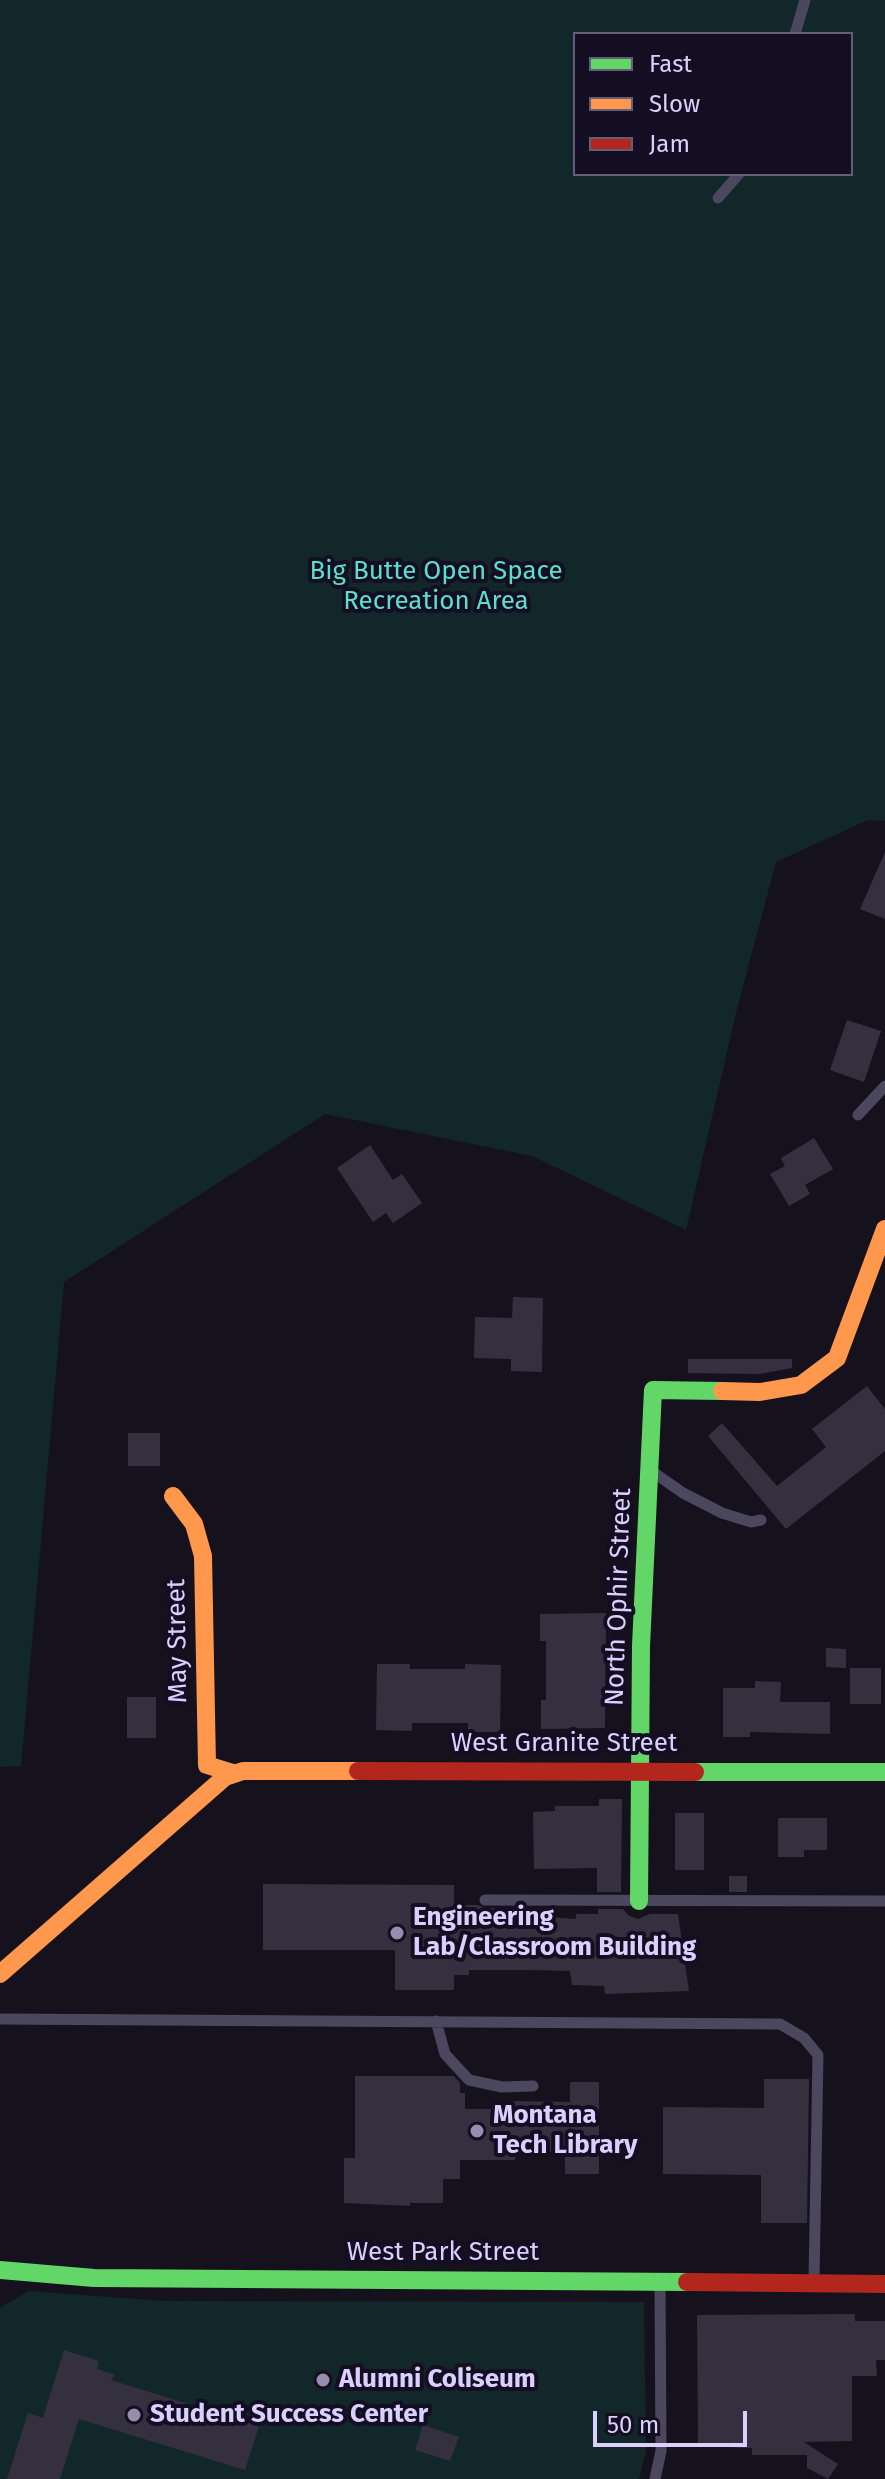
<!DOCTYPE html>
<style>
body{margin:0}
#map{position:relative;width:885px;height:2479px;overflow:hidden;background:#16121d;font-family:"Fira Sans",sans-serif}
canvas{display:block}
.legend{position:absolute;left:573px;top:32px;width:280px;height:144px;box-sizing:border-box;background:#140e22;border:2px solid #635c7a;margin:0;padding:10px 14px;list-style:none;font-size:24px;color:#dad0fe}
.legend li{display:flex;align-items:center;gap:16px;height:40px}
.legend b{width:40px;border:2px solid #635c7a}
.scale{position:absolute;left:593px;top:2411px;width:154px;height:36px;box-sizing:border-box;border:4px solid #dad0fe;border-top:0;padding-left:10px;font-size:24px;line-height:28px;white-space:nowrap;color:#dad0fe;-webkit-text-stroke:6px #140e22;paint-order:stroke}
</style>
<div id="map">
<canvas width="885" height="2479"></canvas>
<ul class="legend">
<li><b style="height:10px;background:#63d668"></b>Fast</li>
<li><b style="height:10px;background:#ff974d"></b>Slow</li>
<li><b style="height:10px;background:#b3261e"></b>Jam</li>
</ul>
<div class="scale">50 m</div>
</div>
<script>
const ctx = document.querySelector('canvas').getContext('2d');
ctx.lineJoin = 'round';
function fillPath(path, color) { ctx.fillStyle = color; ctx.fill(path, 'evenodd'); }
const toPath = rows => new Path2D(rows.map(r => 'M' + r).join(''));
function trace(path, color, width, dash) { ctx.strokeStyle = color; ctx.lineWidth = width; ctx.lineCap = dash ? 'butt' : 'round'; ctx.setLineDash(dash || []); ctx.stroke(path); }
function drawText(font, color, halo, rows, align = 'center') {
  ctx.font = font + ' "Fira Sans",sans-serif'; ctx.lineWidth = 8; ctx.setLineDash([]); ctx.textBaseline = 'middle'; ctx.strokeStyle = halo; ctx.fillStyle = color; for (const [text, x, y, turn = 0] of rows) {
    ctx.save(); ctx.translate(x, y); ctx.rotate((+turn || 0) * Math.PI / 180); ctx.textAlign = isNaN(turn) ? turn : align; if (halo) ctx.strokeText(text, 0, 0); ctx.fillText(text, 0, 0); ctx.restore();
  }
}
fillPath(toPath([
 [0,0,885,0,885,821,868,820,776,862,736,1013,686,1230,532,1156,325,1114,64,1282,21,1766,0,1767],
 [575,34,851,34,851,174,575,174],
 [28,2291,164,2301,644,2302,646,2451,639,2479,0,2479,0,2308]
]), '#12272a');
fillPath(toPath([
 [885,852,885,919,860,909],
 [847,1020,881,1031,864,1082,830,1070],
 [814,1138,833,1169,805,1185,810,1194,789,1206,770,1174,785,1166,781,1158],
 [370,1145,393,1180,402,1174,422,1203,393,1223,386,1213,373,1222,337,1168],
 [513,1297,543,1298,542,1372,511,1371,511,1359,474,1358,475,1317,512,1318],
 [688,1359,792,1359,792,1368,759,1374,688,1373],
 [867,1386,885,1409,885,1451,786,1529,708,1436,722,1423,777,1486,826,1447,812,1429],
 [128,1433,160,1433,160,1466,128,1466],
 [606,1613,605,1728,541,1729,541,1700,546,1700,546,1641,540,1641,540,1614],
 [826,1648,846,1649,846,1668,826,1667],
 [377,1664,410,1664,410,1669,465,1669,465,1664,501,1665,500,1732,468,1732,468,1723,412,1723,412,1731,376,1730],
 [850,1668,881,1668,881,1704,850,1704],
 [755,1681,781,1682,780,1702,830,1702,830,1734,750,1732,750,1737,723,1737,723,1688,755,1688],
 [127,1697,156,1697,156,1738,127,1738],
 [599,1799,622,1799,621,1892,597,1892,597,1868,534,1869,533,1812,555,1811,555,1806,599,1806],
 [675,1813,704,1813,704,1870,675,1870],
 [778,1818,827,1818,827,1850,804,1850,804,1857,778,1857],
 [729,1876,747,1876,747,1892,729,1892],
 [263,1884,454,1885,454,1905,478,1905,485,1908,530,1909,530,1916,576,1919,576,1914,598,1914,598,1909,623,1909,629,1916,638,1919,650,1914,678,1914,689,1991,605,1994,604,1986,572,1985,570,1971,530,1970,469,1970,469,1975,454,1975,454,1990,395,1990,395,1950,263,1950],
 [355,2076,454,2076,460,2083,460,2093,465,2093,465,2109,507,2109,507,2101,570,2102,570,2082,599,2082,599,2174,565,2174,565,2152,515,2152,515,2160,460,2160,460,2179,443,2179,443,2203,410,2203,410,2206,344,2203,344,2158,355,2158],
 [764,2079,809,2079,807,2223,761,2223,761,2175,663,2174,663,2107,764,2108],
 [855,2314,855,2321,885,2321,885,2360,876,2360,877,2376,852,2376,852,2441,804,2442,838,2464,828,2479,807,2468,807,2455,752,2455,752,2448,698,2446,697,2315],
 [64,2350,99,2361,97,2369,115,2375,111,2380,259,2426,245,2470,79,2419,60,2479,7,2479,28,2413,43,2418],
 [423,2425,459,2437,450,2461,415,2450]
]), '#343040');
trace(toPath([
 [795,34,805,0],
 [718,198,739,174],
 [858,1115,885,1086],
 [653,1472,683,1493,722,1513,751,1522,761,1520],
 [485,1900,885,1901],
 [0,2019,780,2024,804,2038,818,2055,814,2280],
 [436,2021,445,2054,469,2080,502,2087,533,2086],
 [655,2479,661,2451,660,2283]
]), '#4b475e', 11);
trace(toPath([
 [695,1772,885,1772],
 [639,1901,641,1646,653,1390,722,1391],
 [0,2270,94,2278,687,2282]
]), '#63d668', 18);
trace(toPath([
 [722,1391,760,1392,801,1385,837,1358,885,1229],
 [173,1496,194,1524,203,1556,207,1765,233,1773],
 [0,1974,225,1777,243,1771,358,1771]
]), '#ff974d', 18);
trace(toPath([
 [358,1771,695,1772],
 [687,2282,885,2284]
]), '#b3261e', 18);
for (const [x, y, r, color] of [
 [397,1933,8,"#958eaf"],
 [477,2131,8,"#958eaf"],
 [323,2380,8,"#958eaf"],
 [134,2415,8,"#958eaf"]
]) { const dot = new Path2D(); dot.arc(x, y, r, 0, 2 * Math.PI); ctx.fillStyle = color; ctx.fill(dot); trace(dot, '#140e22', 3); }
drawText('26px', '#5cdecc', '#140e22', [
 ["Big Butte Open Space",436,572],
 ["Recreation Area",436,602]
]);
drawText('26px', '#dad0fe', '#140e22', [
 ["North Ophir Street",619,1597,-88],
 ["May Street",178,1641,-91],
 ["West Granite Street",564,1744],
 ["West Park Street",443,2253]
]);
drawText('bold 26px', '#dad0fe', '#140e22', [
 ["Engineering",413,1918],
 ["Lab/Classroom Building",413,1948],
 ["Montana",493,2116],
 ["Tech Library",493,2146],
 ["Alumni Coliseum",339,2380],
 ["Student Success Center",150,2415]
], 'left');
</script>
